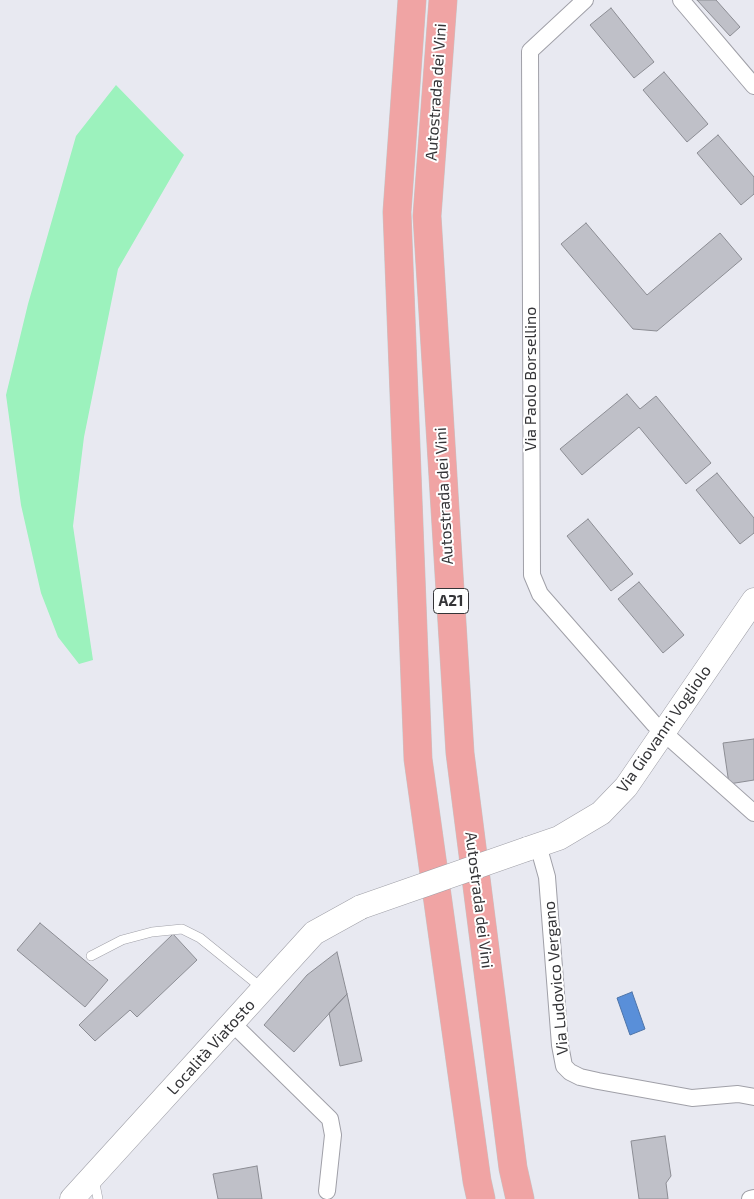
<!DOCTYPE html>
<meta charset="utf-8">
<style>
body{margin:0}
canvas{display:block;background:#e8e9f1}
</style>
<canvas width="754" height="1199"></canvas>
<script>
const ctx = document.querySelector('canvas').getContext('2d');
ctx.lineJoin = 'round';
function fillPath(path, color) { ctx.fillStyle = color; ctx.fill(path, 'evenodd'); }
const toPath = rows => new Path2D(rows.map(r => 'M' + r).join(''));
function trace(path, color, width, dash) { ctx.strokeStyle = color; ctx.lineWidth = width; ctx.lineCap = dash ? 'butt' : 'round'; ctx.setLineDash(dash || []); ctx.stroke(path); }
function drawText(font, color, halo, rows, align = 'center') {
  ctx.font = font + ' "Exo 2",sans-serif'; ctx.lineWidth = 4; ctx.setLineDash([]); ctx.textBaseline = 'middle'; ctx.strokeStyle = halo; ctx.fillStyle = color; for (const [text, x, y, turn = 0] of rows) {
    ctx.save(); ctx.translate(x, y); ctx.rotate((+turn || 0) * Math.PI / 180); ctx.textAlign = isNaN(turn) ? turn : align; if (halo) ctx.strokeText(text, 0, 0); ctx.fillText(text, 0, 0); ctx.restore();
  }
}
fillPath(toPath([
 [116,85,184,155,118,269,84,437,73,526,93,660,79,664,58,637,41,593,21,505,6,395,28,304,76,136]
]), '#9cf2bd');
const water = toPath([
 [632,992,645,1029,630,1035,617,998,632,992]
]);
fillPath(water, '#598fd9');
trace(water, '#4e74a8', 1);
const building = toPath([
 [697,0,716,0,740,27,730,36,697,0],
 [611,8,654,62,634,78,590,25,611,8],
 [664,72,708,124,687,142,643,90,664,72],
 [718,135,754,177,754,194,741,205,697,153,718,135],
 [586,223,647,295,720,233,742,259,657,331,633,329,561,244,586,223],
 [627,394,640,409,656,396,711,463,686,484,639,427,582,475,560,449,627,394],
 [717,473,754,518,754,533,740,544,696,490,717,473],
 [588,519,633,574,611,591,567,536,588,519],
 [639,582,684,635,663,653,618,599,639,582],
 [754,739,754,780,729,784,723,743,754,739],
 [40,923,108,980,85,1007,17,950,40,923],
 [173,934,197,960,137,1017,130,1010,95,1041,79,1025,173,934],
 [337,952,347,994,294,1052,264,1025,307,975,337,952],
 [347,994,362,1061,340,1066,329,1013,347,994],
 [665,1136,671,1176,666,1183,668,1199,639,1199,631,1141,665,1136],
 [257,1166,262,1199,218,1199,213,1174,257,1166]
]);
fillPath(building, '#bfc0c8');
trace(building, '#8c8d94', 1);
const lane = toPath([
 [91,956,122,940,152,932,182,929,200,938,263,989],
 [94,1179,98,1199]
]);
const street = toPath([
 [585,0,530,51,532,575,540,594,654,724,754,813],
 [681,0,754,86],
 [538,845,547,877,560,1045,564,1066,570,1072,580,1077,598,1081,692,1098,738,1094,754,1097],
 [232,1023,330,1119,333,1135,327,1191],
 [750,1199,754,1198]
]);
const secondary = toPath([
 [527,849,559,838,601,813,626,787,754,600],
 [72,1199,314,933,361,907]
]);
const highway = toPath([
 [412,0,397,212,418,759,477,1181,481,1199],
 [443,0,427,216,460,753,513,1168,520,1199]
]);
trace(lane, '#a0a0a8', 10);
trace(street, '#a0a0a8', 18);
trace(secondary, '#a0a0a8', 25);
trace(highway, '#c6c6c7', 29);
trace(lane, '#fff', 9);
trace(street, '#fff', 16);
trace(secondary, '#fff', 24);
trace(highway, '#f0a4a4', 28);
const secondaryBridge = toPath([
 [361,907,527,849]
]);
trace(secondaryBridge, '#a0a0a8', 25, []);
trace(secondaryBridge, '#fff', 24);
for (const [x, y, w] of [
 [451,601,35]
]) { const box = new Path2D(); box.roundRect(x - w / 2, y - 12.5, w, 25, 4); ctx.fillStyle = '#fff'; ctx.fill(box); trace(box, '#343437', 1); }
drawText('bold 15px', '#343437', null, [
 ["A21",451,601]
]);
drawText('16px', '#343437', '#fff', [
 ["Autostrada dei Vini",436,92,-86],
 ["Via Paolo Borsellino",531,379,-90],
 ["Autostrada dei Vini",444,496,-93],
 ["Via Giovanni Vogliolo",664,729,-55],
 ["Autostrada dei Vini",479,900,83],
 ["Via Ludovico Vergano",556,978,-95],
 ["Località Viatosto",211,1047,-48]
]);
</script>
